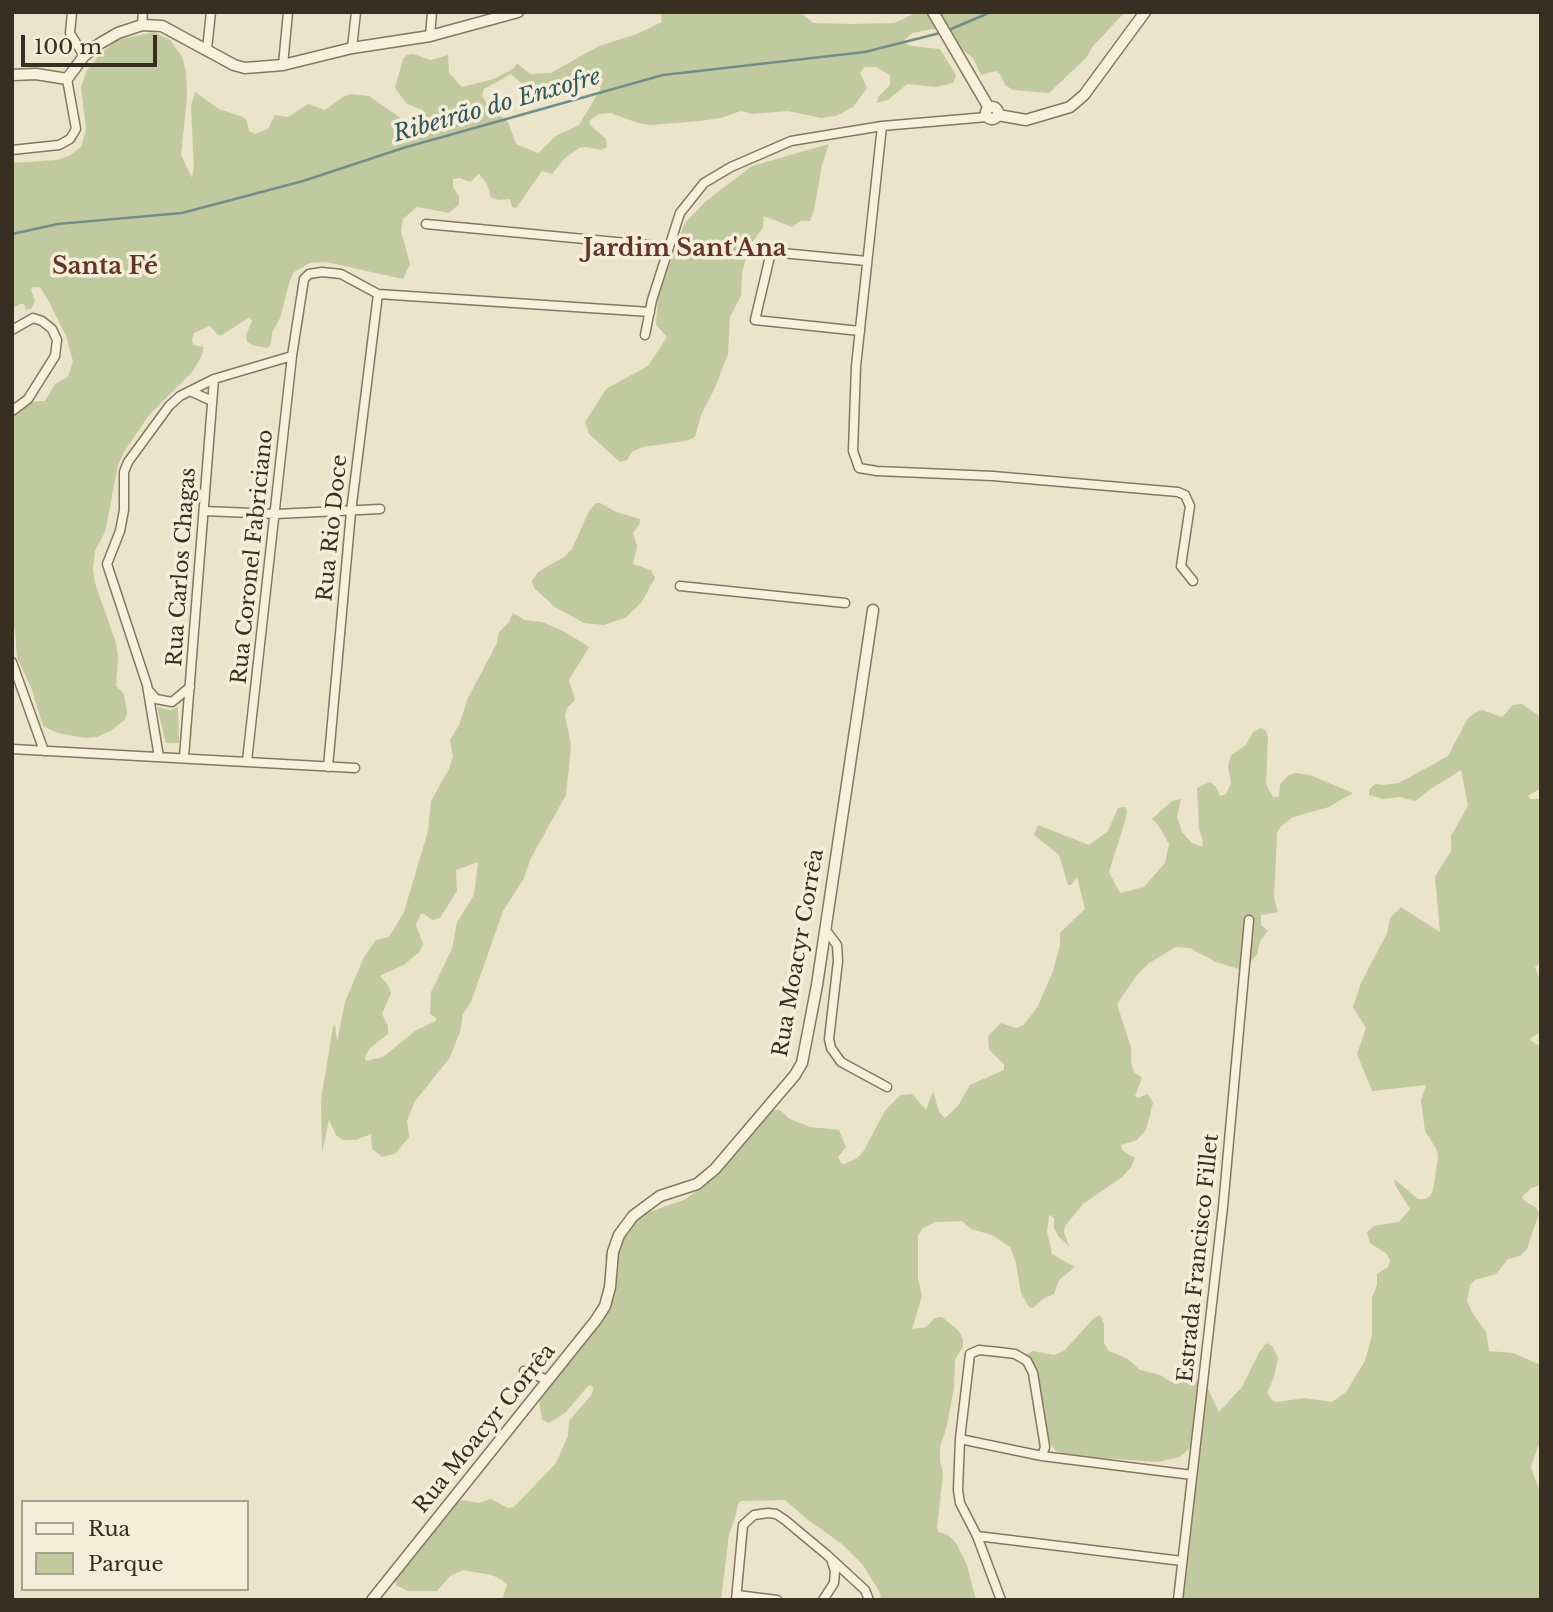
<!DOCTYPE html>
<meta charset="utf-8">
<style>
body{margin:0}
#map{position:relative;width:1553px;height:1612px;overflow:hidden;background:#ebe3ca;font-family:"Libre Baskerville",serif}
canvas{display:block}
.frame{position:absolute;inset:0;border:14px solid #392e22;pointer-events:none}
.legend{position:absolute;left:21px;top:1500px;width:228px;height:91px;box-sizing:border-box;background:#f3edd9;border:2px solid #a9a190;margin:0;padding:9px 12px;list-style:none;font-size:21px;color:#392e22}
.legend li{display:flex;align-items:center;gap:14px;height:35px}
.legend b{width:35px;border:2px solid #a9a190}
.scale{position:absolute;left:21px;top:35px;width:136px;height:32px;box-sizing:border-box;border:4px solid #392e22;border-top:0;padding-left:9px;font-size:21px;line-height:24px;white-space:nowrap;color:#392e22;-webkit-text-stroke:5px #f3edd9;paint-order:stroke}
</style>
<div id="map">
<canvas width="1553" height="1612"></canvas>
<div class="frame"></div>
<ul class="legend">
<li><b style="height:9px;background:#f7f0dd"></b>Rua</li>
<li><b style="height:19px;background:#c1c99e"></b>Parque</li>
</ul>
<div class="scale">100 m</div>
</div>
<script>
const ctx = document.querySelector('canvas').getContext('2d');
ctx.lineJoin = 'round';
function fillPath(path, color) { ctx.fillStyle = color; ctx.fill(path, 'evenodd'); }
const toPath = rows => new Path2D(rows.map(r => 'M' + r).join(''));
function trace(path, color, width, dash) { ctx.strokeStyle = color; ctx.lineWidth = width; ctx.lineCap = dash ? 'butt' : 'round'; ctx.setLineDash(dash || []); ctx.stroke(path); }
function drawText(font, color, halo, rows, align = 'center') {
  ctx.font = font + ' "Libre Baskerville",serif'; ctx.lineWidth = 7; ctx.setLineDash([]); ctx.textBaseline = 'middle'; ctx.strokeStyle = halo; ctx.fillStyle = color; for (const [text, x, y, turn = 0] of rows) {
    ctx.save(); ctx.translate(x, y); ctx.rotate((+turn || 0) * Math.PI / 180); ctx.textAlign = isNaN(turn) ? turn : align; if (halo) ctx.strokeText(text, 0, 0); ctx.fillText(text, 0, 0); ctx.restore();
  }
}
fillPath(toPath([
 [660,12,800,12,813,23,852,24,894,23,918,12,1125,12,1093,46,1086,58,1049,93,1013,90,1005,85,1000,74,996,71,981,75,973,58,939,31,933,29,912,33,902,42,911,46,940,49,956,75,953,83,936,87,907,84,888,100,877,103,878,97,890,85,890,75,876,67,864,67,860,73,867,88,853,107,836,116,821,118,788,111,752,114,741,111,721,118,700,121,650,125,638,123,611,113,599,114,591,119,589,124,606,139,607,147,601,150,586,147,579,148,565,158,552,174,542,171,516,208,512,207,510,199,498,200,491,197,487,184,479,174,470,182,460,178,453,179,453,187,459,196,459,204,449,213,417,207,403,219,401,231,410,264,403,279,326,262,310,263,294,272,290,280,280,318,272,333,271,344,267,348,252,345,247,342,246,335,252,321,250,317,222,335,218,335,210,326,194,333,192,340,193,345,204,347,201,357,192,372,149,415,124,452,118,465,105,532,95,551,93,569,95,583,116,643,118,658,116,686,124,694,127,712,125,720,110,731,97,737,86,738,58,733,43,726,31,687,17,658,15,630,12,623,12,415,25,402,45,401,55,384,68,377,73,361,66,336,47,298,40,287,33,287,31,290,35,301,31,309,26,310,24,304,20,304,12,309,12,163,56,160,69,156,81,147,86,129,81,87,87,70,101,53,118,40,154,32,170,40,182,56,186,72,187,97,181,155,192,178,194,167,191,106,195,92,219,109,243,117,247,121,249,131,255,134,268,129,275,115,288,117,308,104,325,110,343,97,350,94,369,96,402,119,411,121,422,116,423,110,407,104,395,88,403,59,407,55,413,54,431,60,448,55,449,73,462,87,494,79,514,68,517,63,530,74,551,73,599,46,637,34,662,22],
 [511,74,545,103,552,89,566,90,586,75,601,88,579,125,556,136,538,153,516,144,508,122,487,104,482,96,484,89],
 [829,144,822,165,814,210,810,221,801,221,792,227,764,216,763,227,749,247,742,273,741,296,730,317,728,354,714,390,701,415,695,437,686,441,642,447,632,452,627,460,620,462,589,434,585,422,606,389,648,366,667,337,656,325,658,296,684,224,706,201,752,166],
 [596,503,600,503,616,512,640,519,639,525,633,533,637,546,633,564,651,570,655,578,641,603,625,618,604,625,584,623,555,607,534,588,532,581,538,572,564,557,572,549,589,511],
 [513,613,525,620,542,622,565,632,589,647,569,680,575,700,567,708,565,715,571,746,566,795,531,858,523,880,503,911,471,1002,463,1014,460,1032,449,1059,415,1101,407,1121,409,1137,395,1154,382,1157,372,1149,371,1134,356,1140,343,1140,336,1135,329,1120,322,1153,321,1100,333,1027,335,1025,337,1042,345,1002,364,957,376,940,389,937,404,912,428,831,431,801,449,769,453,756,450,740,460,723,467,700,497,643,499,632,509,622],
 [478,862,474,895,457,922,452,949,431,992,430,1014,436,1018,436,1021,415,1031,383,1057,366,1061,365,1057,369,1049,388,1034,388,1026,382,1014,391,993,388,985,380,976,405,964,420,951,423,944,416,925,420,915,423,913,432,920,440,918,457,891,456,870],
 [1522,704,1541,717,1541,788,1528,796,1531,799,1541,799,1541,962,1535,967,1541,984,1541,1032,1531,1038,1530,1040,1541,1047,1541,1185,1531,1188,1522,1197,1524,1201,1536,1207,1539,1213,1527,1249,1520,1256,1508,1259,1496,1274,1475,1280,1470,1285,1467,1301,1472,1312,1486,1332,1489,1351,1513,1353,1541,1365,1541,1445,1538,1446,1531,1467,1541,1495,1541,1600,1182,1600,1192,1446,1180,1457,1157,1462,1076,1456,1057,1452,1049,1442,1035,1396,1034,1373,1025,1355,1033,1351,1054,1355,1064,1351,1094,1318,1100,1315,1104,1324,1104,1343,1109,1351,1128,1359,1140,1370,1160,1375,1171,1382,1190,1379,1200,1382,1208,1389,1219,1412,1242,1387,1260,1351,1267,1343,1273,1347,1278,1358,1274,1377,1267,1393,1273,1401,1278,1402,1304,1398,1332,1402,1346,1392,1365,1361,1372,1335,1372,1298,1377,1285,1377,1274,1388,1267,1390,1261,1387,1254,1370,1243,1367,1232,1374,1226,1399,1222,1410,1209,1395,1185,1394,1179,1418,1199,1425,1199,1430,1196,1433,1190,1438,1158,1437,1150,1425,1131,1421,1101,1426,1085,1372,1091,1357,1054,1366,1028,1353,1007,1361,983,1387,933,1390,918,1401,907,1440,932,1435,877,1451,851,1451,836,1468,806,1461,770,1429,790,1416,801,1399,797,1383,799,1369,795,1369,790,1375,784,1383,785,1399,783,1448,756,1468,718,1477,712,1482,710,1502,717,1513,705],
 [157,707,170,710,178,707,179,743,166,743],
 [1261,728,1266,731,1268,737,1266,784,1273,797,1279,797,1280,784,1289,775,1296,773,1310,775,1353,793,1329,807,1293,817,1281,826,1277,833,1274,899,1278,912,1261,915,1261,925,1268,931,1260,941,1257,954,1247,967,1242,970,1216,962,1190,948,1176,947,1149,963,1137,975,1117,1004,1131,1048,1131,1063,1134,1072,1142,1078,1135,1096,1138,1098,1148,1094,1153,1103,1146,1130,1137,1140,1121,1145,1123,1151,1135,1158,1131,1167,1122,1177,1083,1204,1065,1226,1064,1232,1069,1246,1058,1236,1054,1228,1054,1218,1051,1215,1049,1216,1047,1232,1052,1254,1075,1267,1059,1280,1054,1294,1043,1299,1033,1308,1029,1307,1021,1293,1016,1263,1010,1247,992,1235,971,1229,962,1221,935,1222,923,1228,918,1235,918,1279,922,1296,912,1329,926,1327,935,1318,942,1317,959,1331,963,1340,963,1347,955,1359,954,1387,947,1426,940,1447,940,1461,943,1474,937,1528,939,1532,948,1535,956,1543,967,1565,976,1600,881,1600,880,1593,863,1565,842,1544,808,1520,785,1500,741,1501,738,1504,735,1518,729,1534,721,1600,502,1600,507,1585,502,1580,492,1575,463,1570,450,1576,437,1591,408,1591,396,1585,395,1573,445,1508,462,1500,479,1503,491,1499,508,1508,514,1507,556,1463,568,1436,569,1421,592,1394,593,1388,591,1385,587,1387,566,1412,549,1423,542,1420,539,1399,593,1330,608,1292,605,1255,616,1234,635,1217,684,1200,704,1186,761,1117,774,1110,780,1110,790,1119,810,1127,839,1130,846,1147,838,1157,841,1163,844,1164,856,1159,863,1152,886,1109,901,1095,912,1094,926,1110,933,1091,939,1112,945,1118,958,1106,970,1085,1004,1070,1004,1064,989,1050,988,1036,1001,1023,1016,1028,1024,1025,1038,1006,1053,971,1060,945,1060,933,1085,909,1077,877,1071,885,1068,885,1059,855,1034,835,1038,825,1089,845,1108,831,1118,808,1125,807,1127,811,1125,821,1109,872,1120,893,1144,887,1165,863,1169,844,1158,825,1152,819,1172,801,1181,799,1177,816,1182,832,1192,843,1202,847,1203,841,1199,829,1197,788,1210,782,1216,787,1220,796,1226,794,1231,783,1228,766,1231,755,1246,745,1253,732]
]), '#c1c99e');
trace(toPath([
 [12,234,58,224,182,213,303,181,403,148,663,75,865,52,944,32,991,12]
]), '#718e89', 2.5);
const minor = toPath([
 [72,12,70,33,84,56],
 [142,25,143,12],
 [430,36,432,12],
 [352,48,356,12],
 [207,49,211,12],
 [283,65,288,12],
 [882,126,856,366,853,451,859,468,877,471,993,476,1178,492,1185,495,1190,506,1181,566,1193,581],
 [12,150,59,145,70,139,76,129,67,79],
 [426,224,669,247],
 [378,294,650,312],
 [12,330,33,318,42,321,52,329,57,340,55,356,28,399,12,411],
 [860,331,755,320,771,252,867,261],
 [645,335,652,300,680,213,704,183,731,167,791,141,882,126,987,117],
 [190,391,212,401],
 [204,511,276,514,380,509],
 [680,586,845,603],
 [12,662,44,751],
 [148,690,156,699,172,702,190,687],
 [12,749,355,768],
 [159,757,147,685,107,564,120,531,124,510,124,472,128,462,169,406,180,396,214,379,292,356,304,279,309,274,322,272,341,274,378,294],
 [184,757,214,379],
 [247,761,292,356],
 [328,767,351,512,378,294],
 [825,929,837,945,838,961,829,1039,831,1048,841,1062,887,1087],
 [524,1371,548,1380],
 [960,1439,1042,1456,1192,1475],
 [977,1536,1182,1561],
 [737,1595,777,1600],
 [736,1600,743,1525,754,1515,768,1513,776,1514,785,1520,827,1555,865,1590,869,1600],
 [823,1600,834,1583,835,1571,832,1562],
 [1001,1600,977,1536,960,1503,958,1490,960,1439,970,1354,979,1350,999,1352,1015,1354,1027,1361,1033,1373,1045,1447,1042,1456],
 [1178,1600,1223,1207,1249,920]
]);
const tertiary = toPath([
 [933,12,989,108],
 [12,75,36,74,67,79,84,56,99,44,118,33,142,25,162,26,234,65,245,68,283,65,352,48,430,36,518,12],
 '986 113a6 6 0 1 1 12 0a6 6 0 1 1-12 0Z',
 [998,115,1026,120,1070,107,1084,95,1145,12],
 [372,1600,596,1320,605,1306,610,1287,613,1252,619,1235,633,1216,660,1196,697,1184,715,1169,795,1075,802,1063,817,985,873,610]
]);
trace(minor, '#877760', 11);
trace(tertiary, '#877760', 13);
trace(minor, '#f7f0dd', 8);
trace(tertiary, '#f7f0dd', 10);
drawText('21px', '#392e22', '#f3edd9', [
 ["Rua Rio Doce",333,528,-84],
 ["Rua Coronel Fabriciano",253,557,-84],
 ["Rua Carlos Chagas",182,567,-86],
 ["Rua Moacyr Corrêa",799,953,-80],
 ["Estrada Francisco Fillet",1199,1258,-84],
 ["Rua Moacyr Corrêa",485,1429,-51]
]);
drawText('italic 23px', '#335757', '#f3edd9', [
 ["Ribeirão do Enxofre",497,106,-16]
]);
drawText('bold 24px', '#623525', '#f3edd9', [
 ["Jardim Sant'Ana",685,249],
 ["Santa Fé",105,267]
]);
</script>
